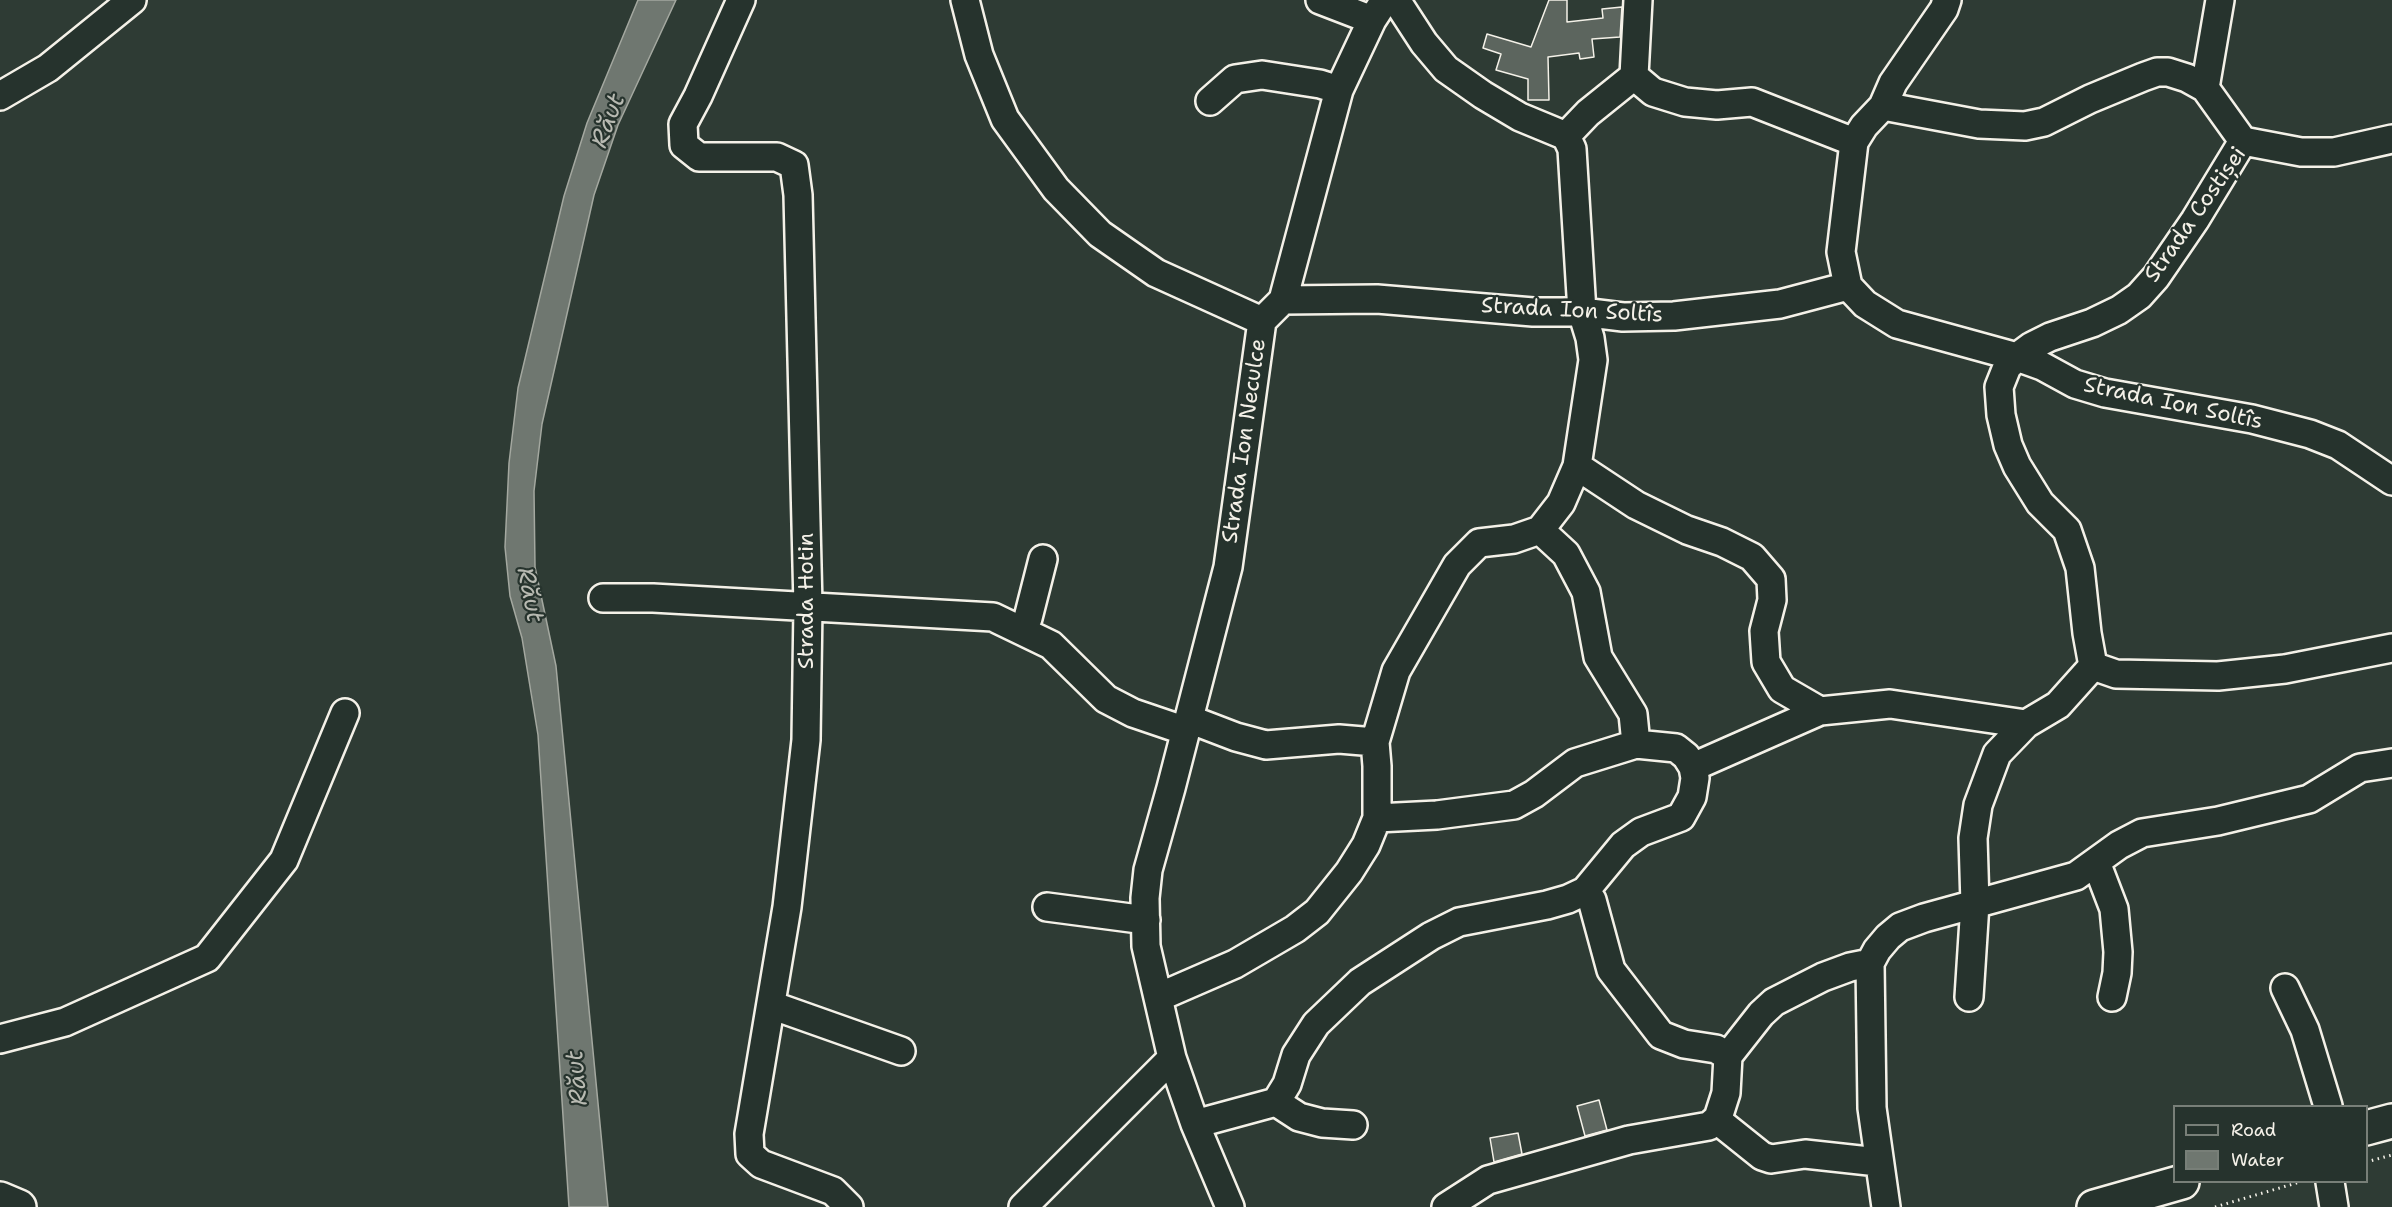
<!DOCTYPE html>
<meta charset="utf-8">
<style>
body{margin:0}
#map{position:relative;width:2392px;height:1207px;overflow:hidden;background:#2e3b34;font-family:"Shantell Sans",sans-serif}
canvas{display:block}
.legend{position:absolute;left:2173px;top:1105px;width:195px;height:78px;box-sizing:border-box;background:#26332d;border:2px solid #787f78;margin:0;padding:8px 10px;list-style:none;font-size:18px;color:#f4f1e8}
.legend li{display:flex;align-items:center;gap:12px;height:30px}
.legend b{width:30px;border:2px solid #787f78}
</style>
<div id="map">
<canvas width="2392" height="1207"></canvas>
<ul class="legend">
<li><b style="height:8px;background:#26332d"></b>Road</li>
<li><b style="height:16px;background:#6f7770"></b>Water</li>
</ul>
</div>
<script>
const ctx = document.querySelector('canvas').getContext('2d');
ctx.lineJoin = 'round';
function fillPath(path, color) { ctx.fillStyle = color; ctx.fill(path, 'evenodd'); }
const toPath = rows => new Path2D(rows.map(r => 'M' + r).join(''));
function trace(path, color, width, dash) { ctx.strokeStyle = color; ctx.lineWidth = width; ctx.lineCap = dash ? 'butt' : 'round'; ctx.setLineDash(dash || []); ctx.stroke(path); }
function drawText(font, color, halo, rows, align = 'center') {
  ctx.font = font + ' "Shantell Sans",sans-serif'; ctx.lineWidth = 4.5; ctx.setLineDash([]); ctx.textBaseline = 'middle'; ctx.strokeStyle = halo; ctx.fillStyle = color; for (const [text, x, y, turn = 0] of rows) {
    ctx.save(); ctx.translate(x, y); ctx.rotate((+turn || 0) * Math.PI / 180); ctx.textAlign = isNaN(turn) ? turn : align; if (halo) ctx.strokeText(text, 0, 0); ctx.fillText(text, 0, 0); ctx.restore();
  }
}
const water = toPath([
 [638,0,676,0,618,125,594,195,542,424,534,491,535,567,556,666,608,1207,569,1207,538,735,522,638,510,596,505,547,509,463,518,388,564,196,587,123,638,0]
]);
fillPath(water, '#6f7770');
trace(water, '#a4a8a0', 1.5);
const building = toPath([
 [1549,0,1567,0,1567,22,1603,18,1602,9,1622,7,1620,37,1592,39,1594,57,1580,59,1579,53,1548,57,1549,100,1528,100,1528,79,1496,70,1501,54,1483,48,1487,34,1531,47,1549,0],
 [1599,1100,1607,1130,1585,1136,1577,1106,1599,1100],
 [1518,1133,1522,1154,1494,1162,1490,1138,1518,1133]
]);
fillPath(building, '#5c655e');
trace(building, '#f4f1e8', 1.5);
const minor = toPath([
 [741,0,698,96,683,124,684,145,699,157,777,157,794,165,798,195,808,606,806,740,787,907,749,1134,750,1154,761,1164,833,1191,849,1207],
 [965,0,979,55,1005,119,1056,189,1100,234,1156,273,1262,321],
 [1320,0,1372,20],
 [1634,76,1653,92,1685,102,1717,105,1752,102,1854,142],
 [2205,88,2220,0],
 [0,96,48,68,132,0],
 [1210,101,1235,79,1262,75,1320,84,1339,90],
 [1883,106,1893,83,1944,9,1947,0],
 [1566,136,1588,113,1634,76,1638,0],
 [2392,139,2334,152,2301,152,2243,141,2195,220,2156,277,2139,296,2119,310,2092,323,2050,337,2032,346,2017,357,2007,367,1999,387,2001,415,2008,445,2017,466,2040,503,2067,530,2080,568,2087,633,2093,666,2116,674,2218,676,2285,669,2392,648],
 [1848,286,1841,252,1854,142,1864,126,1883,106,1979,124,2025,126,2044,122,2090,99,2143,77,2157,72,2168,72,2187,78,2205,88,2243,141],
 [1283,300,1377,299,1533,312,1582,312,1623,317,1674,316,1780,304,1848,286,1865,304,1897,324,2017,357,2042,366,2075,384,2105,393,2252,419,2310,434,2338,445,2392,481],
 [1577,466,1636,505,1687,530,1722,542,1752,557,1771,579,1772,600,1764,631,1766,662,1782,689,1820,711],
 [1540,530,1566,554,1586,592,1598,657,1633,714,1636,744],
 [603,598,653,598,993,617,1051,645,1106,699,1133,713,1186,731],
 [1023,631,1028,618,1043,559],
 [1189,719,1236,737,1266,745,1339,739,1375,742],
 [1377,818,1437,815,1514,805,1534,794,1575,763,1636,744,1676,748,1686,756,1693,767,1820,711,1890,704,2026,724],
 [2096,862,2114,909,2118,952,2117,973,2112,997],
 [1047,907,1146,920],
 [2285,988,2305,1030,2328,1106],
 [1159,997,1235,964,1295,929,1317,912,1349,872,1366,845,1377,818,1377,766,1375,742,1396,671,1457,565,1479,543,1514,539,1540,530,1561,503,1577,466,1593,360,1590,338,1582,312,1572,149,1566,136,1520,117,1483,95,1446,69,1424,43,1396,0],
 [1969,997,1975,904,1973,838,1978,805,1997,754,2026,724,2058,705,2093,666],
 [771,1005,901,1051],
 [0,1039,65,1022,207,958,284,860,345,713],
 [1728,1056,1761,1014,1774,1002,1823,977,1850,967,1870,963],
 [1276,1102,1287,1084,1296,1055,1316,1024,1360,982,1431,936,1459,922,1547,905,1568,899,1585,891,1623,845,1641,832,1681,817,1692,797,1695,778,1693,767],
 [1717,1120,1762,1156,1771,1159,1805,1154,1878,1162],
 [1195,1124,1276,1102,1299,1117,1322,1123,1353,1125],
 [2330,1182,2334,1207],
 [1023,1207,1172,1058],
 [1230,1207,1195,1124,1172,1058,1146,946,1145,898,1148,870,1171,788,1228,567,1262,321,1283,300,1339,90,1372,20,1385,0],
 [1446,1207,1488,1180,1629,1140,1709,1126,1718,1118,1726,1093,1728,1056,1716,1049,1684,1044,1661,1035,1611,970,1592,900,1585,891],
 [1886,1207,1872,1108,1870,963,1877,950,1888,937,1900,927,1924,918,2076,876,2119,845,2142,833,2218,821,2309,799,2360,768,2392,763]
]);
const major = toPath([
 [2366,1128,2392,1121],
 [0,1199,19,1207],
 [2094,1207,2182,1182]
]);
trace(minor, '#f4f1e8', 32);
trace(major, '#f4f1e8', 38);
trace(toPath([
 [2366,1162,2392,1155],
 [2215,1207,2300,1182]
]), '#f4f1e8', 3, [1.5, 4.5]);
trace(minor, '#26332d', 27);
trace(major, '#26332d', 33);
drawText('22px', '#f4f1e8', '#26332d', [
 ["Strada Costișei",2196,215,-55],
 ["Strada Ion Soltîs",1572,311,3],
 ["Strada Ion Soltîs",2173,404,12],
 ["Strada Ion Neculce",1245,441,-82],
 ["Strada Hotin",807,601,-90]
]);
drawText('italic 24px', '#b8bab2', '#26332d', [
 ["Răut",609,121,-69],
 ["Răut",529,595,79],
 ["Răut",578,1078,-95]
]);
</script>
